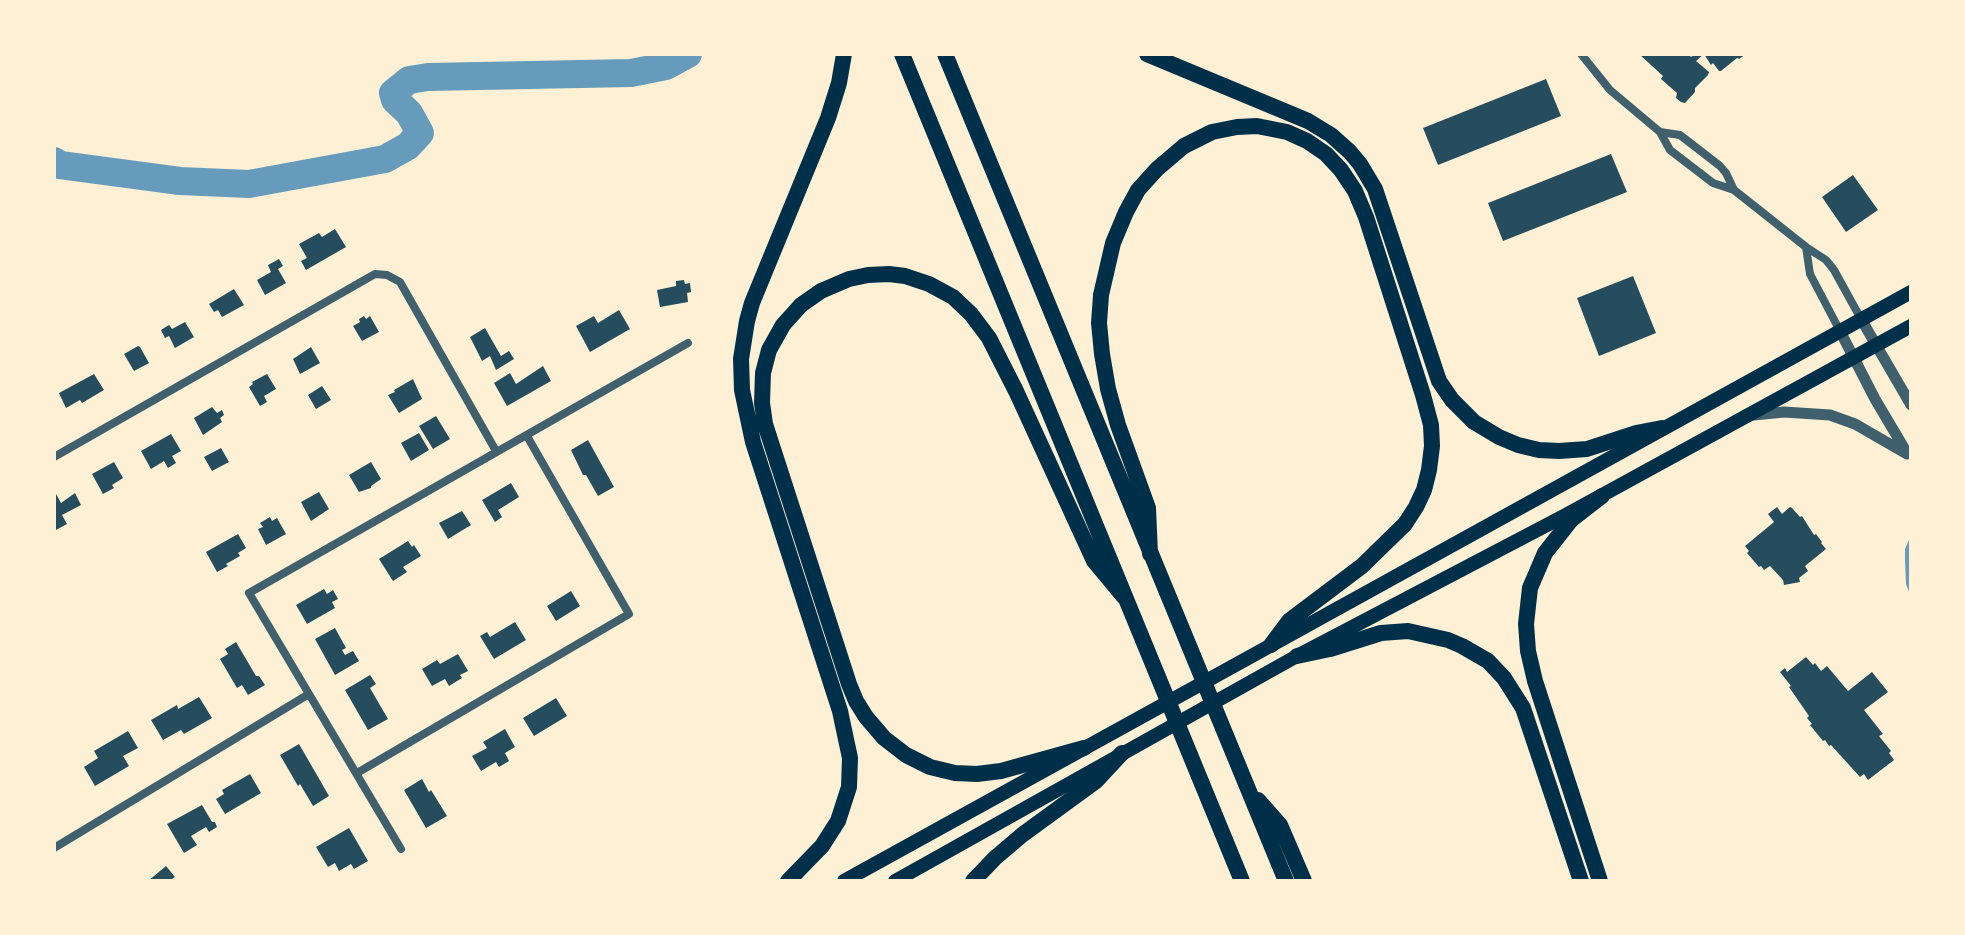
<!DOCTYPE html>
<style>
body{margin:0}
#map{position:relative;width:1965px;height:935px;overflow:hidden;background:#fdf0d5;font-family:"Space Grotesk",sans-serif}
canvas{display:block}
.frame{position:absolute;inset:0;border:56px solid #fdf0d5;pointer-events:none}
</style>
<div id="map">
<canvas width="1965" height="935"></canvas>
<div class="frame"></div>
</div>
<script>
const ctx = document.querySelector('canvas').getContext('2d');
ctx.lineJoin = 'round';
function fillPath(path, color) { ctx.fillStyle = color; ctx.fill(path, 'evenodd'); }
const toPath = rows => new Path2D(rows.map(r => 'M' + r).join(''));
function trace(path, color, width, dash) { ctx.strokeStyle = color; ctx.lineWidth = width; ctx.lineCap = dash ? 'butt' : 'round'; ctx.setLineDash(dash || []); ctx.stroke(path); }
fillPath(toPath([
 [1911,539,1911,597,1906,584,1905,560,1905,549,1909,540]
]), '#669bbc');
trace(toPath([
 [54,161,60,165,180,181,249,184,385,159,408,146,420,133,409,113,395,100,393,93,409,80,428,77,631,73,666,66,688,54]
]), '#669bbc', 28);
fillPath(toPath([
 [1639,54,1688,54,1691,57,1695,54,1746,54,1739,59,1737,58,1721,71,1719,71,1713,63,1711,65,1704,54,1696,61,1709,72,1708,75,1695,88,1695,92,1685,103,1681,102,1676,98,1677,93,1661,79,1663,76],
 [1546,79,1561,116,1438,165,1423,128],
 [1611,154,1627,192,1503,241,1488,203],
 [1853,175,1878,210,1846,232,1822,197],
 [335,229,346,247,306,270,301,261,307,258,299,244,319,233,322,237],
 [279,259,283,266,278,269,286,283,265,295,257,280,271,272,268,265],
 [1633,276,1656,333,1599,356,1577,298],
 [684,280,685,284,690,283,691,292,687,293,688,302,660,307,657,290,676,286,676,281],
 [234,289,244,305,222,317,218,310,214,312,209,304],
 [619,310,630,329,590,352,576,326,594,316,598,323],
 [364,316,366,319,370,316,379,332,362,341,353,326,360,322,359,319],
 [185,322,194,337,175,348,169,336,165,338,161,330,169,325,172,329],
 [485,328,501,356,509,351,514,359,496,370,490,356,482,361,470,337],
 [138,346,140,347,149,363,134,371,124,354],
 [311,347,320,363,300,374,293,359],
 [543,366,551,381,507,406,494,383,510,373,516,384],
 [94,374,104,390,82,403,80,400,66,408,59,393],
 [267,374,276,389,264,396,267,402,260,406,249,387,253,384,252,382],
 [413,379,422,399,399,413,388,395,395,392,394,390],
 [322,386,331,400,316,409,308,395],
 [212,407,217,413,222,410,224,415,220,418,222,422,203,435,194,418],
 [436,416,450,439,433,449,419,426],
 [419,433,429,450,411,461,401,443],
 [171,434,181,451,172,456,176,463,168,468,164,461,151,469,141,451],
 [588,440,614,487,598,496,586,475,583,475,571,450],
 [221,448,229,462,212,471,204,457],
 [114,462,123,478,112,485,114,488,103,494,92,474],
 [371,462,381,479,371,486,371,488,359,492,349,475],
 [511,483,519,497,498,510,502,517,495,522,482,500],
 [319,492,329,509,311,521,301,502],
 [75,493,81,505,62,515,67,524,54,531,54,496,56,494,61,503],
 [1777,507,1782,514,1790,507,1792,508,1800,517,1802,516,1814,535,1816,534,1822,542,1821,543,1826,549,1805,566,1808,571,1799,578,1800,582,1784,585,1783,580,1770,566,1764,570,1761,566,1759,567,1747,553,1749,551,1745,546,1774,522,1768,514],
 [462,511,471,525,448,539,439,523],
 [270,517,272,521,277,518,286,534,266,545,258,529,263,527,260,523],
 [238,534,246,548,238,553,240,556,226,564,228,566,217,572,206,552],
 [408,541,412,547,414,545,421,556,403,567,407,572,393,581,379,559],
 [324,589,327,594,333,590,338,599,332,602,335,608,307,624,296,605],
 [571,591,580,606,556,621,547,606],
 [515,622,526,640,494,659,480,636,487,632,490,637],
 [335,628,346,648,342,650,345,655,353,651,359,661,335,675,315,639],
 [236,642,256,676,259,676,265,685,248,695,242,685,237,688,220,659,228,654,225,649],
 [458,654,468,671,460,675,462,678,449,686,445,679,432,686,422,669,437,660,440,664],
 [1806,657,1813,665,1815,663,1821,671,1827,666,1848,691,1872,672,1888,692,1864,710,1883,734,1879,736,1891,751,1889,753,1894,760,1868,780,1864,774,1860,777,1831,745,1829,746,1825,740,1823,741,1810,725,1812,724,1807,718,1809,716,1789,687,1791,686,1780,672,1785,668,1787,672],
 [370,675,376,684,370,688,388,719,368,730,345,690],
 [199,697,212,718,184,734,181,730,163,740,151,720,177,705,178,709],
 [556,698,567,716,534,736,523,718],
 [505,729,515,747,505,753,509,761,499,767,496,762,481,771,472,756,487,748,483,742],
 [128,731,138,748,123,756,129,766,95,786,84,767,98,758,94,751],
 [299,744,329,796,313,806,300,784,298,786,280,755],
 [250,774,261,793,225,814,216,799,224,794,222,790],
 [422,779,429,792,431,790,447,816,426,828,404,790],
 [202,805,212,822,215,822,217,827,209,832,206,827,191,836,197,845,184,853,167,824],
 [349,828,368,861,354,869,351,864,339,871,335,863,328,867,316,847],
 [166,866,175,877,169,881,148,881]
]), '#264d5e');
trace(toPath([
 [1581,54,1610,90,1660,132,1670,150,1713,183,1734,190,1806,247,1826,260,1834,270,1861,319],
 [1660,132,1680,135,1720,166,1726,173,1734,190],
 [1806,247,1810,274,1840,331],
 [54,457,375,274,387,275,400,282,496,451],
 [357,773,629,614,527,436],
 [54,848,309,694],
 [401,849,249,593,688,343]
]), '#3f606c', 8);
trace(toPath([
 [1861,319,1911,405],
 [1840,331,1875,399,1907,453],
 [1754,415,1784,412,1830,415,1855,424,1907,454]
]), '#3f606c', 11);
trace(toPath([
 [844,881,1911,292],
 [895,881,1297,656,1564,516,1911,326]
]), '#003049', 14);
trace(toPath([
 [902,54,1242,881],
 [945,54,1286,881],
 [1147,54,1308,121,1331,135,1350,152,1360,164,1375,189,1439,381,1452,400,1474,422,1499,437,1518,445,1539,450,1559,451,1587,449,1636,433,1662,428],
 [1150,554,1148,508,1118,425,1108,389,1102,354,1099,323,1101,295,1113,243,1126,212,1138,190,1157,169,1184,146,1212,132,1237,127,1257,126,1287,132,1307,141,1326,154,1341,170,1355,191,1366,217,1423,395,1431,425,1432,446,1429,470,1424,490,1416,507,1405,524,1362,566,1289,621,1271,645],
 [1297,656,1330,649,1381,633,1408,631,1448,640,1462,646,1488,661,1504,678,1523,708,1581,881],
 [1084,748,1001,771,977,774,955,773,930,767,906,755,884,738,866,717,856,701,849,684,765,424,762,403,763,373,769,350,783,325,801,305,821,291,849,279,868,275,889,274,905,276,929,284,953,297,971,314,989,338,1016,391,1094,561,1124,597],
 [1258,800,1280,825,1304,881],
 [788,881,822,846,838,821,849,787,850,758,840,711,753,442,742,390,741,359,747,321,752,303,828,118,839,83,844,54],
 [973,881,995,858,1022,835,1096,781,1122,753],
 [1600,881,1535,681,1528,651,1526,624,1530,588,1545,553,1571,520,1602,496]
]), '#003049', 16);
</script>
